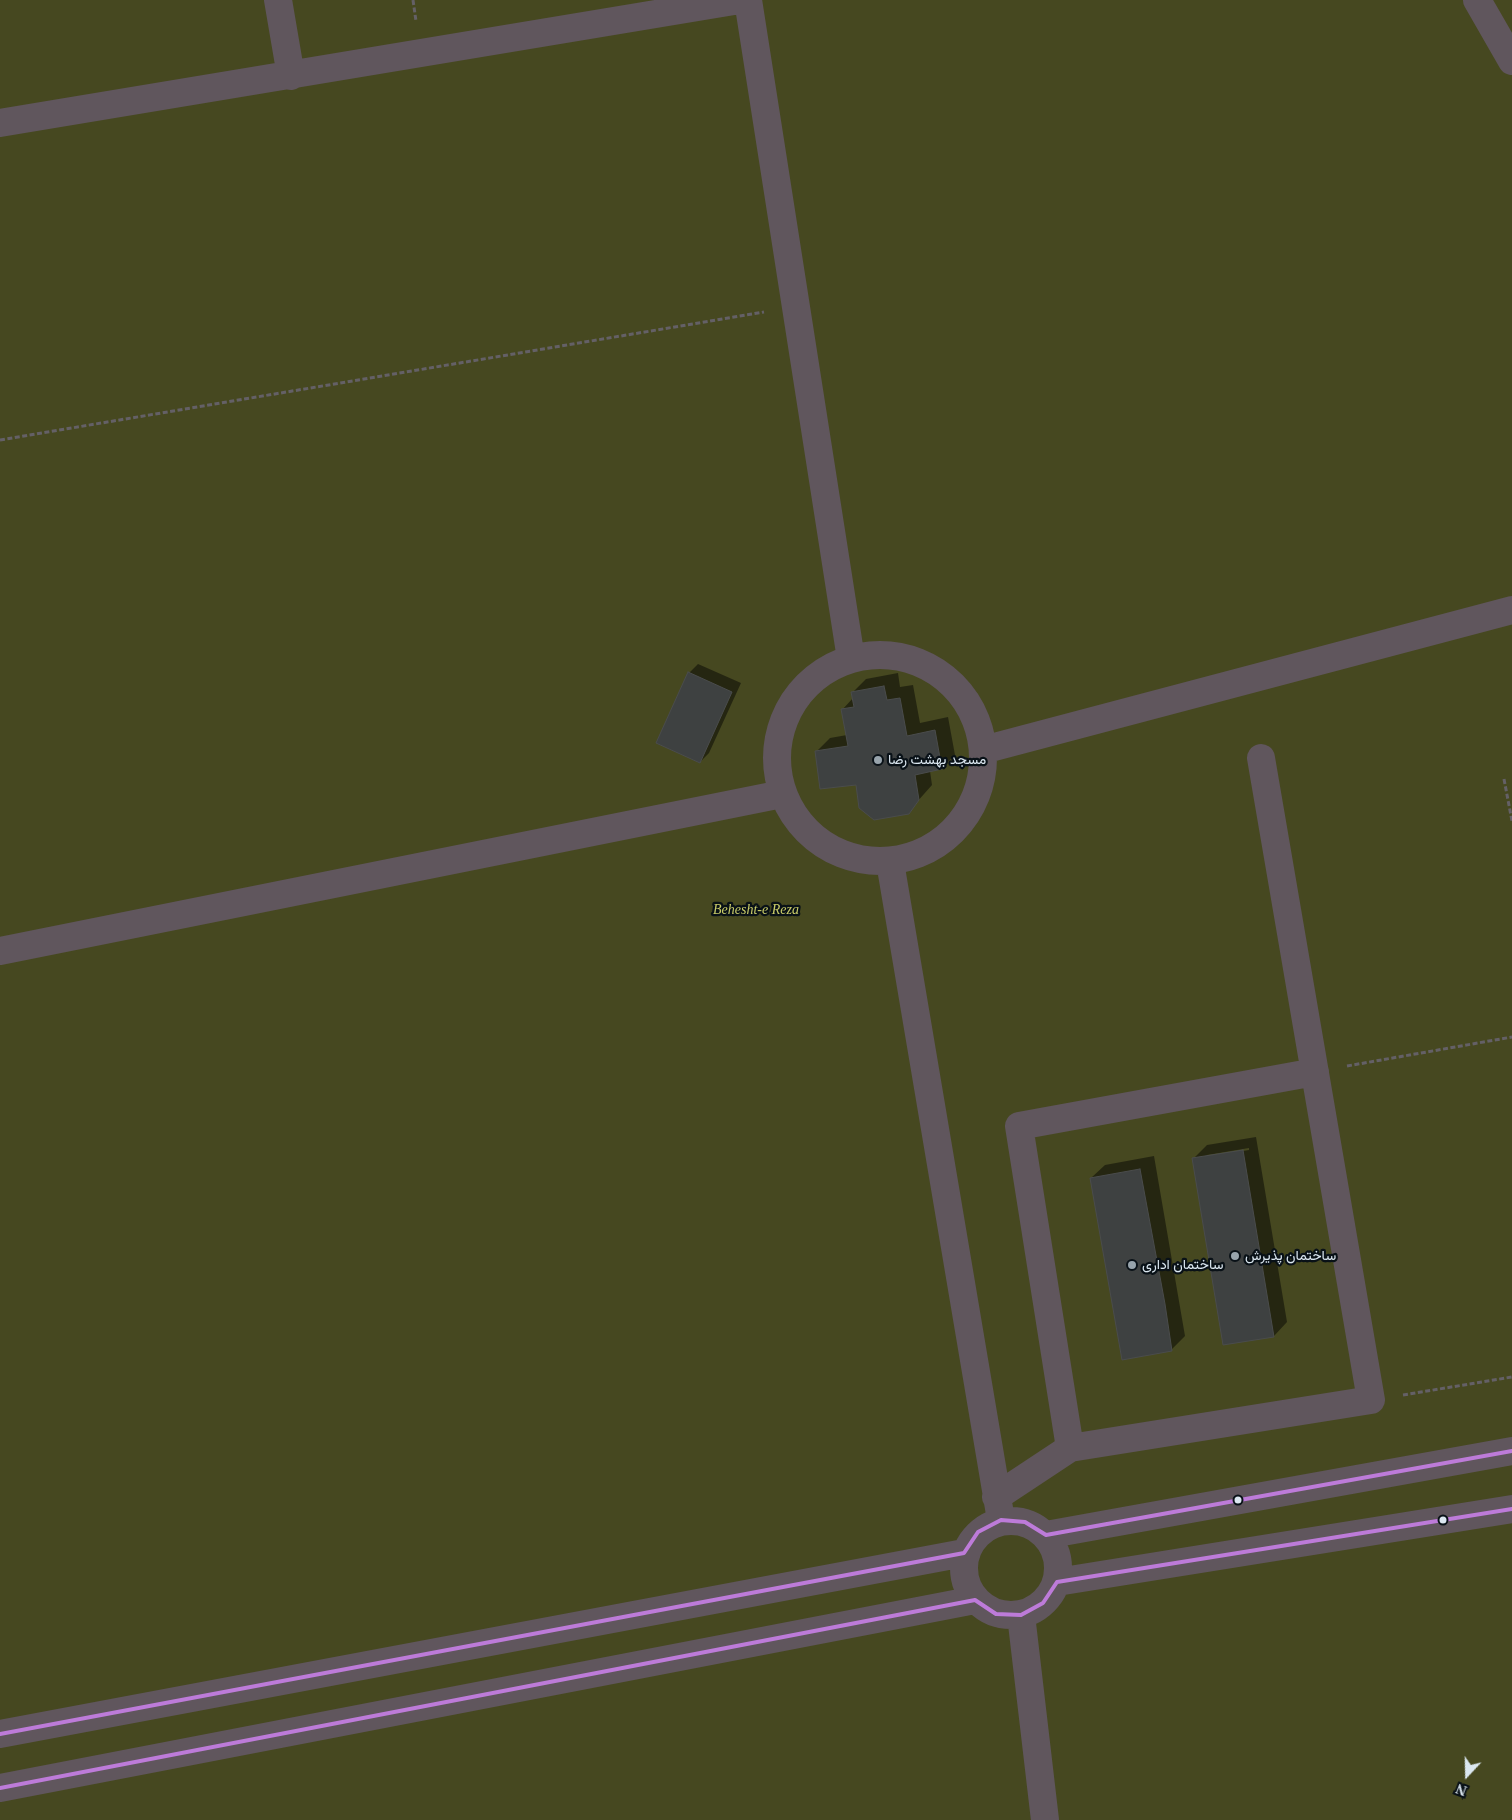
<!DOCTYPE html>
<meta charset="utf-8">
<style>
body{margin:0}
#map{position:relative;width:1512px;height:1820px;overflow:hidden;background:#1d282f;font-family:"Times New Roman",serif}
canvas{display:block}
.north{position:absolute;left:1442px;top:1750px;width:50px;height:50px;-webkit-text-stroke:4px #091117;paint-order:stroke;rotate:201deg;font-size:14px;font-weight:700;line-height:20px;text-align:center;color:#dbe7f0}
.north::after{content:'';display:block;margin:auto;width:18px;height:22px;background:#dbe7f0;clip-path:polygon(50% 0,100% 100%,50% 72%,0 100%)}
</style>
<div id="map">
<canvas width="1512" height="1820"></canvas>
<div class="north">N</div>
</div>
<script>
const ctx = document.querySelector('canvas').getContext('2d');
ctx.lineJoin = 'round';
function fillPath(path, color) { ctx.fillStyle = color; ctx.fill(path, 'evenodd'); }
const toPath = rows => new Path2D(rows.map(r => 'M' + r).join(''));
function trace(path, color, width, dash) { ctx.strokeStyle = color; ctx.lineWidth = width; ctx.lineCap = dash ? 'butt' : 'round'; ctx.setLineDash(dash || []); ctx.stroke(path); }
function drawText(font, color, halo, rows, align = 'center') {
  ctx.font = font + ' "Times New Roman",Vazirmatn,serif'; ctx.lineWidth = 4.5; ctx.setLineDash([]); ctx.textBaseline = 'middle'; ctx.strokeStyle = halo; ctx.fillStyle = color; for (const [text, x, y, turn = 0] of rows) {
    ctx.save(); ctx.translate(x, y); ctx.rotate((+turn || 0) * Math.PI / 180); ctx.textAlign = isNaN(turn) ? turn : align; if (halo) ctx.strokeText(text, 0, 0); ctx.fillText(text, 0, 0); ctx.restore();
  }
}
fillPath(toPath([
 [0,0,1512,0,1512,1820,0,1820]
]), '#464820');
fillPath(toPath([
 [698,664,741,683,709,753,700,762,689,673],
 [898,673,900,687,913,685,920,723,948,717,955,755,941,768,930,771,932,785,908,812,857,783,816,752,830,738,847,735,842,710,853,698,852,693,866,679],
 [1256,1137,1287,1322,1274,1336,1193,1159,1207,1145],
 [1249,1148,1249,1150,1207,1157,1207,1155],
 [1154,1156,1185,1336,1171,1350,1091,1178,1105,1165]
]), '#0007');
const building = toPath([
 [688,672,732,692,700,763,656,743,688,672],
 [884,686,887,700,900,698,907,736,935,730,942,769,915,775,919,800,909,814,874,820,859,808,856,785,820,789,815,751,848,746,841,709,854,707,851,692,884,686],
 [1243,1150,1274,1337,1223,1345,1192,1158,1243,1150],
 [1140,1169,1165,1304,1172,1351,1122,1360,1090,1178,1140,1169]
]);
fillPath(building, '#3e4141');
trace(building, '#4a4c4c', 1);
trace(toPath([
 [413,0,416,21],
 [0,440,764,312],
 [1504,779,1512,821],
 [1347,1066,1512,1037],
 [1403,1395,1512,1377]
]), '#646066', 3, [5, 2.5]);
trace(toPath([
 [278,0,291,76],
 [748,0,851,659],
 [1477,0,1512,61],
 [0,123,740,0],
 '777 758a103 103 0 1 1 206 0a103 103 0 1 1-206 0Z',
 [983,750,1512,610],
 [890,862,1001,1520],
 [0,951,782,794],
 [1070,1448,1019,1126,1315,1072],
 [996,1497,1070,1448,1371,1400,1261,758],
 '964 1568a47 47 0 1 1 94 0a47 47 0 1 1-94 0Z',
 [1046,1535,1512,1451],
 [1057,1582,1512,1509],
 [1021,1615,1045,1820],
 [0,1734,964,1553],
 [0,1788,975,1600]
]), '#60565d', 28);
trace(toPath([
 [0,1734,964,1553,978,1532,1001,1520,1025,1522,1046,1535,1512,1451],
 [0,1788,975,1600,996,1614,1021,1615,1043,1603,1057,1582,1512,1509]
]), '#bd7bd9', 4);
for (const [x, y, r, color] of [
 [878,760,5,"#98a4ac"],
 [1235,1256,5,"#98a4ac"],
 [1132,1265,5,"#98a4ac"],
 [1238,1500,4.5,"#dbe7f0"],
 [1443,1520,4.5,"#dbe7f0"]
]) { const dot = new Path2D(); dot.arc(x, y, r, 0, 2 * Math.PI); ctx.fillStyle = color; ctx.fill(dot); trace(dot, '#091117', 2); }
drawText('14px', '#dbe7f0', '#091117', [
 ["مسجد بهشت رضا",888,760],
 ["ساختمان پذیرش",1245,1256],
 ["ساختمان اداری",1142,1265]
], 'left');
drawText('italic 14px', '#c9cc69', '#091117', [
 ["Behesht-e Reza",756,910]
]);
</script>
